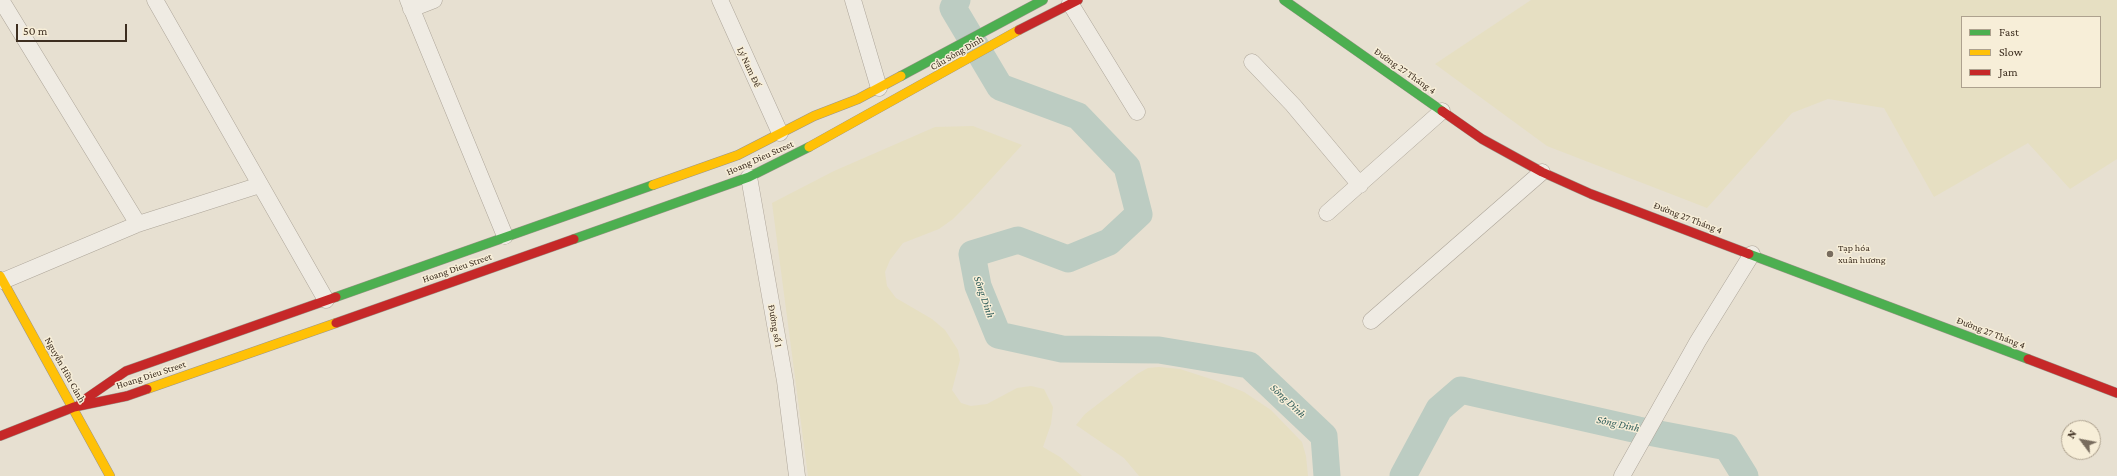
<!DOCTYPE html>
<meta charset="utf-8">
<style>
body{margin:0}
#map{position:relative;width:2117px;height:476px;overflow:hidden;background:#e7e0d1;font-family:"Crimson Pro",serif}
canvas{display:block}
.legend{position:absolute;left:1961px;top:16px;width:140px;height:72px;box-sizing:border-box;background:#f7eed8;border:1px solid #ada18e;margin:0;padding:5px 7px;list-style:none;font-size:12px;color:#3d2e20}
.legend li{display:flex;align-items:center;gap:8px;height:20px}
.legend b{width:20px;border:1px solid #ada18e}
.north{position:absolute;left:2061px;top:420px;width:40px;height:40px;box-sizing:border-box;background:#f7eed8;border:1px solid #ada18e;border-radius:50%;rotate:302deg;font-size:11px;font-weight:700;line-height:16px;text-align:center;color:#3d2e20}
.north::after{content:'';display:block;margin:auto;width:14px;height:18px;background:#786c5e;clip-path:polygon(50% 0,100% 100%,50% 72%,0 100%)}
.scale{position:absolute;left:16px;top:24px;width:111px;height:18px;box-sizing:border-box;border:2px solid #3d2e20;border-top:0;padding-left:5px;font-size:12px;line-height:14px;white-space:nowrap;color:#3d2e20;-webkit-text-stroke:3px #f7eed8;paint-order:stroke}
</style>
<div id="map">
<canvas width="2117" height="476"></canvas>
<ul class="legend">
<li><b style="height:5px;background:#4caf50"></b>Fast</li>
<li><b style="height:5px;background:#ffc107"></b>Slow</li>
<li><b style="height:5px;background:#c62828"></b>Jam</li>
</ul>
<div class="north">N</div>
<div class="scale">50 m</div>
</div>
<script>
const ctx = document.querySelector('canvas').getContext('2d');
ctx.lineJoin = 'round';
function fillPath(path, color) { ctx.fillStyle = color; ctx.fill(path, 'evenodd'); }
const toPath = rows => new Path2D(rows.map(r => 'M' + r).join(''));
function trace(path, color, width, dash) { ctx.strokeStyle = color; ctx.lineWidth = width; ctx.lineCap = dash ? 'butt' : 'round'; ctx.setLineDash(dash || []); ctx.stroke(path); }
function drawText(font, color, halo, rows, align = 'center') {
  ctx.font = font + ' "Crimson Pro",serif'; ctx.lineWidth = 3; ctx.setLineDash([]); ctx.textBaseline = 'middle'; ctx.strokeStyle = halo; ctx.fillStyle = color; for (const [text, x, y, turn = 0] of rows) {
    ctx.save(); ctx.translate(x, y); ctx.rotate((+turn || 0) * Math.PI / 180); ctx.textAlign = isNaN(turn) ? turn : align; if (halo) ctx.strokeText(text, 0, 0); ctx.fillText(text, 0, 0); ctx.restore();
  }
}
fillPath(toPath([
 [1531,0,2117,0,2117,159,2070,189,2028,143,1934,197,1884,108,1828,99,1792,113,1707,208,1547,146,1435,64],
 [1962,17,2100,17,2100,87,1962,87],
 [973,126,1022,145,971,201,953,219,939,229,903,243,890,260,885,272,887,286,896,298,932,319,945,330,958,350,960,360,952,390,961,403,971,406,987,404,1017,388,1031,386,1044,389,1053,407,1051,424,1043,447,1060,457,1082,476,808,476,772,203,834,171,935,127],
 [1159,367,1180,369,1217,381,1244,392,1271,410,1302,442,1306,456,1308,476,1139,476,1124,458,1076,425,1085,414,1137,374,1148,368]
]), '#e6dfc2');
trace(toPath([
 [957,0,953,8,1000,87,1078,116,1127,167,1139,214,1109,242,1068,259,1018,240,972,254,978,286,998,335,1062,349,1159,350,1249,365,1324,436,1327,476],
 [1403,476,1439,409,1461,390,1638,430,1727,447,1745,476]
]), '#bcccc2', 27);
const street = toPath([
 [1,0,138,224],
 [155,0,326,300],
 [408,0,505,236],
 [720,0,780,133],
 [853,0,879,88],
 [1070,3,1137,112],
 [411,9,434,0],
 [1252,62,1293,105,1360,185],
 [749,177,785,381,797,476],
 [1327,213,1442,111],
 [3,281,138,224,260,185],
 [1371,321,1542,172],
 [1622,476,1698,341,1752,254]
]);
const fast = toPath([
 [1284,0,1442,111],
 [901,76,1043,0],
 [574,239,749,177,809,147],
 [1749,254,2028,359],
 [336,297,653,185]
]);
const slow = toPath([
 [809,147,1019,30],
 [653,185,738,155,814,116,858,99,901,76],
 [0,276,110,476],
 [147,389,336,323]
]);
const jam = toPath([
 [1019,30,1078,0],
 [1442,111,1482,139,1542,172,1591,194,1749,254],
 [336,323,574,239],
 [2028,359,2117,393],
 [81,402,126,371,336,297],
 [0,436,74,407,127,396,147,389]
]);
trace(street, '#ada599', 17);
trace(fast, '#9c958a', 10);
trace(slow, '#9c958a', 10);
trace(jam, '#9c958a', 10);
trace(street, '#efebe3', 16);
trace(fast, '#4caf50', 9);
trace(slow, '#ffc107', 9);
trace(jam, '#c62828', 9);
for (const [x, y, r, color] of [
 [1830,254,4,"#786c5e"]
]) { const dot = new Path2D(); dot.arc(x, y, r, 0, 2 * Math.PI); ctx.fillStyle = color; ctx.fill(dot); trace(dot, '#f7eed8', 1.5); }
drawText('10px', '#3d2e20', '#f7eed8', [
 ["Cầu Sông Dinh",957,53,-30],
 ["Lý Nam Đế",749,67,65],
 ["Đường 27 Tháng 4",1405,71,35],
 ["Hoang Dieu Street",760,158,-24],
 ["Đường 27 Tháng 4",1688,218,21],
 ["Hoang Dieu Street",457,268,-19],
 ["Đường số 1",775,326,80],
 ["Đường 27 Tháng 4",1991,333,21],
 ["Nguyễn Hữu Cảnh",65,370,61],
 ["Hoang Dieu Street",151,375,-18]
]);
drawText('10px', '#3d2e20', '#f7eed8', [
 ["Tạp hóa",1838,248],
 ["xuân hương",1838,260]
], 'left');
drawText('italic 11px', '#2f5d5a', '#f7eed8', [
 ["Sông Dinh",984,297,71],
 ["Sông Dinh",1288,401,43],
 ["Sông Dinh",1618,424,12]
]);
</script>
